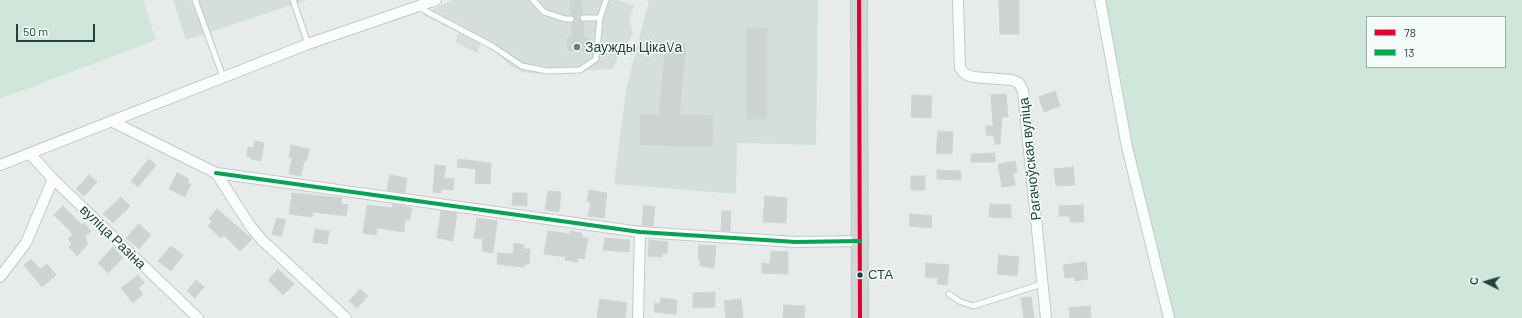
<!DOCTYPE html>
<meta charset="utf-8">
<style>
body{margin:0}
#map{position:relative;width:1522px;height:318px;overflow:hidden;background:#e7eceb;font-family:Barlow,sans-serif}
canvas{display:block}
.legend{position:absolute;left:1366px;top:16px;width:140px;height:52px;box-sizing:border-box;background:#f5fbf9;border:1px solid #a0b1af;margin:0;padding:5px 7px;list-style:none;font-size:12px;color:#21433f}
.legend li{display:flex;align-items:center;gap:8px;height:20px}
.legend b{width:20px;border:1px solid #a0b1af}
.north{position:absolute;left:1466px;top:262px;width:40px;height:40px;-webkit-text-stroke:3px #f5fbf9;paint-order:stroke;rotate:275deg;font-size:11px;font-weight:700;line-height:16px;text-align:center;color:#21433f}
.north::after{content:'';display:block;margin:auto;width:14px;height:18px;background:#21433f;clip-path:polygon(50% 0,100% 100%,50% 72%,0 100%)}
.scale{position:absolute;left:16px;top:24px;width:79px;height:18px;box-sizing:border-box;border:2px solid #21433f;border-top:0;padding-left:5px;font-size:12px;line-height:14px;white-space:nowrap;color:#21433f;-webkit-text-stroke:3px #f5fbf9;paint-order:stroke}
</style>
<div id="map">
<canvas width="1522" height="318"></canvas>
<ul class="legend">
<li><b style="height:5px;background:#e4002b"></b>78</li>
<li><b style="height:5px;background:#00a651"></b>13</li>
</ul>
<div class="north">С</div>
<div class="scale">50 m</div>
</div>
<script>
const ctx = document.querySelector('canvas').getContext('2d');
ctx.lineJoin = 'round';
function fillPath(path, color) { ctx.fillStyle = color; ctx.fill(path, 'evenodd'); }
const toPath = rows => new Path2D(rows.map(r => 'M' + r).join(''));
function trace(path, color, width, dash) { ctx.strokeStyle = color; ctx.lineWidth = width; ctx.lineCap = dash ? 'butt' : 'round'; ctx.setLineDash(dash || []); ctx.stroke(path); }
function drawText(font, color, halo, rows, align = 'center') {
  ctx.font = font + ' Barlow,sans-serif'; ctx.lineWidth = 3; ctx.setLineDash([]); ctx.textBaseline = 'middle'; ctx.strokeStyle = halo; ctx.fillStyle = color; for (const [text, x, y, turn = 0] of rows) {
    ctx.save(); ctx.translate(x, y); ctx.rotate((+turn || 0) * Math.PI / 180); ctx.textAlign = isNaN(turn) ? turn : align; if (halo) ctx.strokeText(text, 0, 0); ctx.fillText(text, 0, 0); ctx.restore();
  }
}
fillPath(toPath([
 [173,0,307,0,186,40],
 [452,0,619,0,634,6,629,20,632,28,632,36,621,50,613,69,588,70,576,73,539,74,522,72,510,65,491,48,481,42,477,53,455,42,459,33,422,14],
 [649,0,818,0,816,145,737,143,736,194,614,184,626,90]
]), '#d4dfdb');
fillPath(toPath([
 [0,0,143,0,156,40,0,99],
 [1104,0,1522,0,1522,318,1172,318,1129,145],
 [1367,17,1505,17,1505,67,1367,67]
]), '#cfe6da');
const building = toPath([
 [570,0,582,0,583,14,580,16,579,18,581,21,584,22,584,37,589,37,589,50,568,51,567,38,572,37,571,23,575,19,574,17,571,15,570,0],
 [999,0,1019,0,1019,34,1000,34,999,0],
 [747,28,767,28,767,119,747,119,747,28],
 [657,42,686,44,679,115,713,116,712,146,640,145,640,114,659,115,665,51,657,50,657,42],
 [1055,91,1060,106,1044,112,1039,97,1055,91],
 [1006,94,1008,117,1002,117,1000,144,995,144,994,136,986,135,986,126,993,126,991,95,1006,94],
 [912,95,932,96,931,118,911,117,912,95],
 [938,131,953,132,952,154,936,153,938,131],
 [255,141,264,143,261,161,251,159,252,157,247,156,248,147,254,148,255,141],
 [291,145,309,149,307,160,304,161,301,176,289,174,292,158,289,157,291,145],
 [995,153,995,162,971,162,971,154,995,153],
 [149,159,156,165,138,187,131,181,149,159],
 [458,159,491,163,490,184,475,183,476,169,457,167,458,159],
 [1015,161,1017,172,1013,173,1015,185,1002,187,998,164,1015,161],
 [435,165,446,166,444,178,454,179,453,190,441,189,441,193,433,192,435,165],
 [1073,167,1075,185,1056,186,1054,169,1073,167],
 [937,170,961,171,961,180,937,179,937,170],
 [177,173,189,179,187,183,191,184,185,197,169,189,177,173],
 [89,175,97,182,84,196,76,189,89,175],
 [390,175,407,178,405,193,387,190,390,175],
 [911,176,925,176,925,190,911,190,911,176],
 [589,190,607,193,604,218,588,216,591,202,587,202,589,190],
 [548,191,561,192,559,212,545,210,548,191],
 [292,193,342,198,341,204,348,205,346,216,313,212,312,217,289,214,292,193],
 [513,193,527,193,527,206,512,205,513,193],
 [765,196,787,198,786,223,763,222,765,196],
 [121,197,130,206,113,223,103,214,121,197],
 [393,204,412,208,410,220,405,219,404,232,377,228,376,235,363,233,367,205,392,208,393,204],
 [990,204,1011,205,1011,218,989,217,990,204],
 [644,205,655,207,653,226,642,225,644,205],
 [1083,205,1084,222,1070,222,1070,216,1059,216,1059,206,1083,205],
 [63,206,82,225,84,223,91,231,85,236,87,241,87,245,77,256,69,247,72,243,68,239,73,234,54,215,63,206],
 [217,209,252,239,240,251,224,235,221,238,208,226,212,221,209,218,217,209],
 [441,211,457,213,453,241,437,238,441,211],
 [722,211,731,211,730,231,721,231,722,211],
 [910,214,932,216,931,228,909,226,910,214],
 [277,218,286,220,281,236,272,234,277,218],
 [477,218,497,221,493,253,482,251,483,239,474,238,477,218],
 [139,224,151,235,139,249,126,238,139,224],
 [315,229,329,231,327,244,313,242,315,229],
 [548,231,570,234,570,231,582,233,582,237,588,238,584,259,578,258,577,262,565,260,566,257,544,254,548,231],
 [605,238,630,240,629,252,603,250,605,238],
 [649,240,668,242,667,253,662,253,662,257,648,256,649,240],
 [514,243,524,245,524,249,530,249,529,264,524,264,524,267,497,264,498,253,513,254,514,243],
 [699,245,716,246,714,268,700,266,700,259,698,258,699,245],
 [171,246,183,255,171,271,158,261,171,246],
 [113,247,123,258,108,273,98,263,113,247],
 [771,251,788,252,788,274,762,273,762,263,770,264,771,251],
 [999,255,1019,257,1017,276,997,274,999,255],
 [31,259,40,269,47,264,56,275,42,287,24,265,31,259],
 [1086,262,1088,279,1075,281,1074,277,1065,278,1063,265,1086,262],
 [926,263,949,265,947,285,937,284,938,278,925,277,926,263],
 [278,269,294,284,283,295,268,280,278,269],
 [138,275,144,283,138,288,143,294,133,303,121,288,138,275],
 [196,280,204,287,195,298,187,291,196,280],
 [360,289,368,296,357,308,349,301,360,289],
 [715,292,715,307,693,308,693,293,715,292],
 [1031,297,1034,318,1024,318,1021,298,1031,297],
 [661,298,677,300,676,314,654,312,655,303,660,304,661,298],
 [600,299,627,303,625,318,597,318,600,299],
 [741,299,743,318,726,318,724,301,741,299],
 [784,305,805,306,804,318,783,318,784,305],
 [1090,306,1091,318,1070,318,1069,308,1090,306]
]);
fillPath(building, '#cdd3d2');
trace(building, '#cfd5d4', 1);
const service = toPath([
 [195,0,223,77],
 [293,0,308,44],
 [533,0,544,12,565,19,571,19],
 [418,7,492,46,522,66,547,71,580,70,596,59,600,18],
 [583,18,600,18,606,0],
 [949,294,959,301,973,306,1042,284]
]);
const minor = toPath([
 [958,0,960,68,965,74,973,77,1012,80,1019,83,1023,91,1046,318],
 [1100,0,1127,147,1169,318],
 [113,122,216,173,251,227,262,240,346,318],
 [30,154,53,179,198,318],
 [0,165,308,44,436,0],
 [216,173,640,232,796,242,860,241],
 [0,277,26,243,53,179],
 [638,318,640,232]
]);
const primary = toPath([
 [859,0,860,318]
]);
trace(service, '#c4c9c8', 7);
trace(minor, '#c4c9c8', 12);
trace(primary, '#c1cbca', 18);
trace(service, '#fbfcfc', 5);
trace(minor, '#fbfcfc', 10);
trace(primary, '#ced8d7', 16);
trace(toPath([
 [859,0,860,318]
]), '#e4002b', 4);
trace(toPath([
 [216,173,640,232,796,242,860,241]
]), '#00a651', 4);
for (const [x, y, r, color] of [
 [577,47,4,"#667e7b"],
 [860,275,3.5,"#21433f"]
]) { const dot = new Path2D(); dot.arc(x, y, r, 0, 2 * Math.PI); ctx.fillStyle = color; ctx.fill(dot); trace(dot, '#f5fbf9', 1.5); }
drawText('13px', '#21433f', '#f5fbf9', [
 ["СТА",868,275]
], 'left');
drawText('14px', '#21433f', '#f5fbf9', [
 ["Заужды ЦікаVа",585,47]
], 'left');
drawText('14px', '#21433f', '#f5fbf9', [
 ["Рагачоўская вуліца",1030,159,-96],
 ["вуліца Разіна",113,237,44]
]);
</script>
